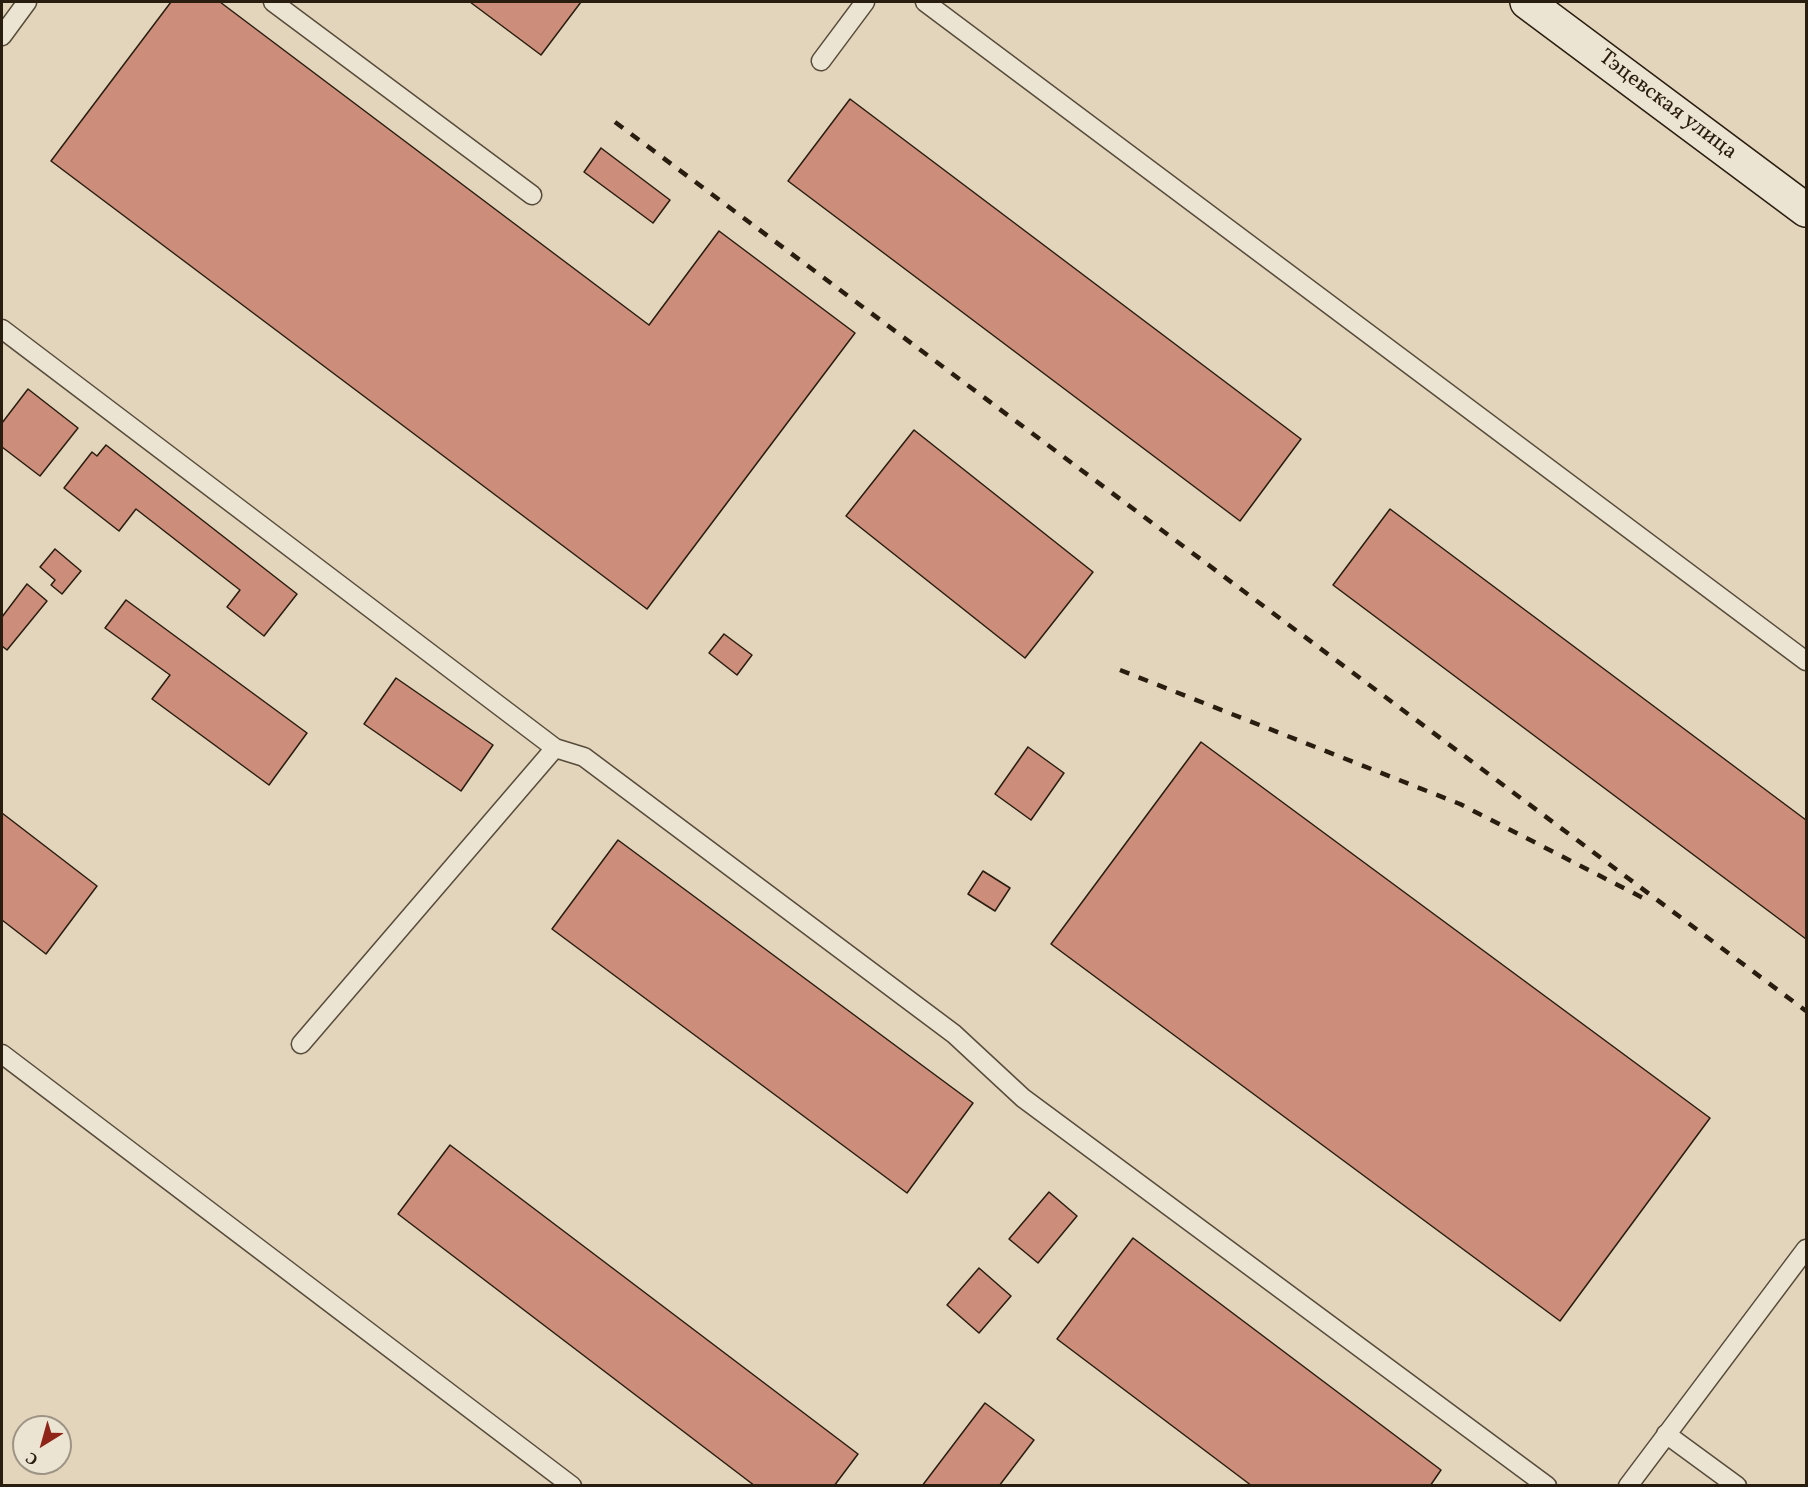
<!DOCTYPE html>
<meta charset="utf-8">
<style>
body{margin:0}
#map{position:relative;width:1808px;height:1487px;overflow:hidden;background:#e2d5bb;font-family:Vollkorn,serif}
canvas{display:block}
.frame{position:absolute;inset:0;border:3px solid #291d0f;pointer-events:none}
.north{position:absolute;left:12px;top:1415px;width:60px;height:60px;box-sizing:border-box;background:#ece4d3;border:2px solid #9e9485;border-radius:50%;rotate:217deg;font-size:16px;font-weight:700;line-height:24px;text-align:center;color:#291d0f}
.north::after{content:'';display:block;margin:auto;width:21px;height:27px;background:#8f2418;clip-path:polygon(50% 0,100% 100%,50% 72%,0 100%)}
</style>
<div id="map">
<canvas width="1808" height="1487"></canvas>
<div class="frame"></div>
<div class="north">С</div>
</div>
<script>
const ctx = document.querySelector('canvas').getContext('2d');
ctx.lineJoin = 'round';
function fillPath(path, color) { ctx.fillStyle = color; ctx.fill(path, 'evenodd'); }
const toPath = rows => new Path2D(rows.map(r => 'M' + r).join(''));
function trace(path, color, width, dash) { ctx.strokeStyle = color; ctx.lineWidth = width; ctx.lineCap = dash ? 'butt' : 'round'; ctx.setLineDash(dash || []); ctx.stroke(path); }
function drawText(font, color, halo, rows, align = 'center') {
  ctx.font = font + ' Vollkorn,serif'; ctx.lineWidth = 5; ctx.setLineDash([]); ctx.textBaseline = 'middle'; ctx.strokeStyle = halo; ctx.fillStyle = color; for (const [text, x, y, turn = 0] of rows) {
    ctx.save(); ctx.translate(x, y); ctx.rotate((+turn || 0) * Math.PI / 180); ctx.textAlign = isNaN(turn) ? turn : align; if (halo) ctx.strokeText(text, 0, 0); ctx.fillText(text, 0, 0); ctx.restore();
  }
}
const building = toPath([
 [171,2,220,2,649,325,719,231,855,333,647,609,51,161,171,2],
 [470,2,581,2,541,55,470,2],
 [850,99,1301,439,1240,521,788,181,850,99],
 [601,148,670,200,653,223,584,172,601,148],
 [28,389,78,428,40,476,2,447,2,423,28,389],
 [914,430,1093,572,1025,658,846,516,914,430],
 [106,445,297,594,264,636,227,607,240,590,136,509,119,531,64,488,92,452,97,456,106,445],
 [1390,509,1806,820,1806,939,1333,585,1390,509],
 [55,549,81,571,62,594,51,585,55,580,40,567,55,549],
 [27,584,47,601,7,650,2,646,2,617,27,584],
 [126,600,307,733,269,785,152,699,170,675,105,628,126,600],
 [724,634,752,655,737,675,709,653,724,634],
 [396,678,493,745,461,791,364,724,396,678],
 [1201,742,1710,1118,1560,1321,1051,944,1201,742],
 [1028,747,1064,773,1031,820,995,794,1028,747],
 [2,813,97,886,46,954,2,920,2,813],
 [618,840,973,1103,907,1193,552,929,618,840],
 [983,871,1010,888,995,911,968,894,983,871],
 [450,1145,858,1454,834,1486,755,1486,398,1214,450,1145],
 [1049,1192,1077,1216,1038,1263,1009,1239,1049,1192],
 [1133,1238,1441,1470,1430,1486,1252,1486,1057,1339,1133,1238],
 [979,1268,1011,1296,979,1333,947,1305,979,1268],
 [985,1403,1034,1440,999,1486,922,1486,985,1403]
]);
fillPath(building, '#cc8d7b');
trace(building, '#291d0f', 1.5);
const lane = toPath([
 [273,2,532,195],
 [925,2,1806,661],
 [2,36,27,2],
 [821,61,865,2],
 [2,329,555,748,584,757,954,1034,1023,1098,1547,1486],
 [301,1044,555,748],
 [2,1054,572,1486],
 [1666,1434,1737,1486],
 [1628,1486,1806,1249]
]);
const secondary = toPath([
 [1527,2,1806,210]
]);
trace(lane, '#574b3a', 21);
trace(secondary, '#291d0f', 36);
trace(lane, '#ece4d3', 18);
trace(secondary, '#ece4d3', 33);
trace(toPath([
 [615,122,1806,1011],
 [1120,670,1460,804,1647,900]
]), '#291d0f', 4.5, [10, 10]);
drawText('22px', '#291d0f', '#ece4d3', [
 ["Тэцевская улица",1667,106,37]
]);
</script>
